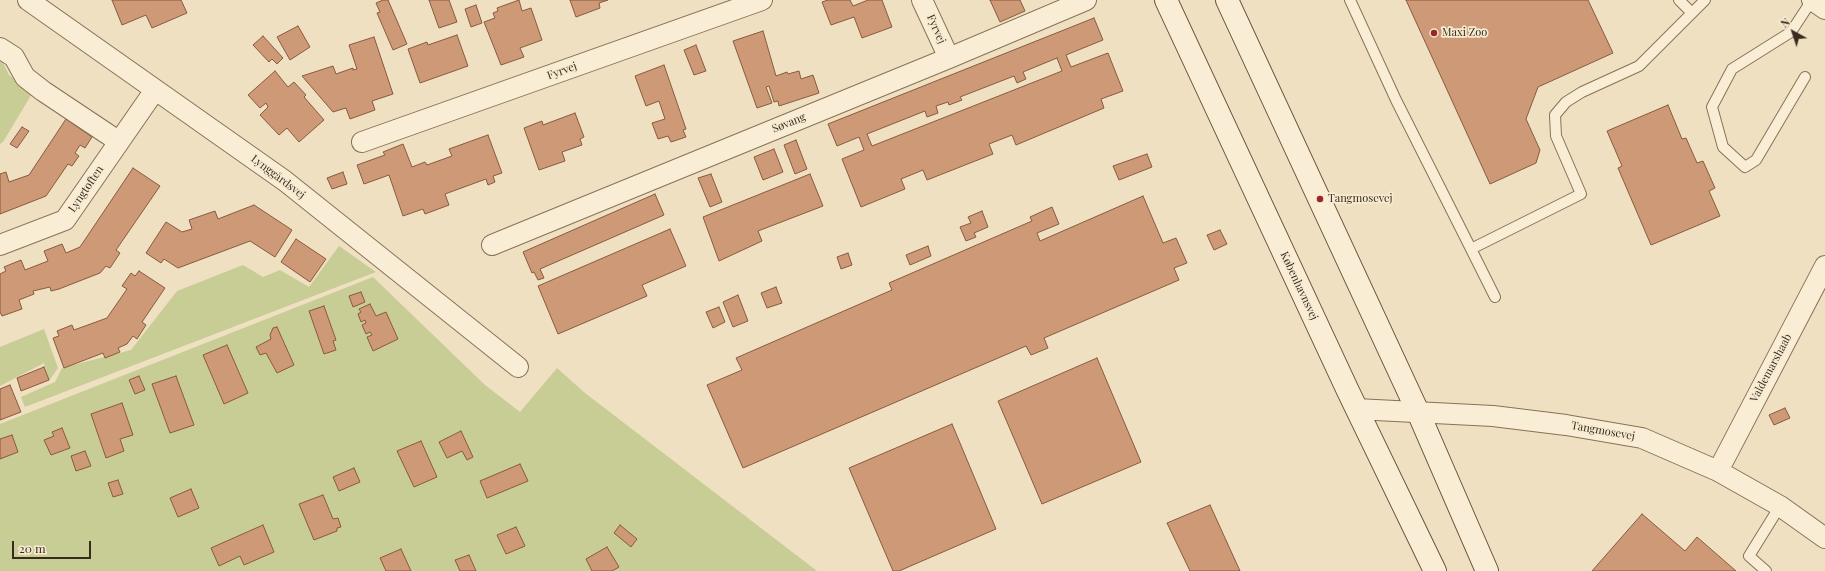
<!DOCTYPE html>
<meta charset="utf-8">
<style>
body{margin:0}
#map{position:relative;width:1825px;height:571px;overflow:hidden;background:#efe0c1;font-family:"Playfair Display",serif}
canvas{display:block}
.north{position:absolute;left:1773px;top:12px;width:40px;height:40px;-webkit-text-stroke:3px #f6ebd1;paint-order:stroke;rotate:320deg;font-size:11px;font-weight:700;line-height:16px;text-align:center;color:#382a1d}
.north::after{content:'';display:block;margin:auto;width:14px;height:18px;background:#382a1d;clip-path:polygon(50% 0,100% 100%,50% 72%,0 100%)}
.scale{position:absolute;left:12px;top:541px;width:79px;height:18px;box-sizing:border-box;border:2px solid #382a1d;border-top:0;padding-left:5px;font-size:12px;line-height:14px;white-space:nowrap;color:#382a1d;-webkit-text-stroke:3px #f6ebd1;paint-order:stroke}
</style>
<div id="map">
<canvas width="1825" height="571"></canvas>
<div class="north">N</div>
<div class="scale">20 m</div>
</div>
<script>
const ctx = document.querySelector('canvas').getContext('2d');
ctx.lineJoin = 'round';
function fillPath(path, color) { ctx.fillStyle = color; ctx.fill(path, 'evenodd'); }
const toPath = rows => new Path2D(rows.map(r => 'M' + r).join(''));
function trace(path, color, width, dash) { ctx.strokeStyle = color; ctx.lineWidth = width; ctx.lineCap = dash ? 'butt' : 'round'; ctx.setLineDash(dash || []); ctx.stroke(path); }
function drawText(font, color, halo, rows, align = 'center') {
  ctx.font = font + ' "Playfair Display",serif'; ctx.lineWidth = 3.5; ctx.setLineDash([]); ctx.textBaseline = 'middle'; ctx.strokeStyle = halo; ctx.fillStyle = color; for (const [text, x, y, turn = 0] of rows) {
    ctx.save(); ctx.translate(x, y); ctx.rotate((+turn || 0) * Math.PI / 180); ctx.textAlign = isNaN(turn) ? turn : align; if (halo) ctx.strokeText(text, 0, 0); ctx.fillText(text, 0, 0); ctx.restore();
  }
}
fillPath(toPath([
 [0,56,9,75,33,92,3,142,0,144],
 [339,246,376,272,25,407,21,397,55,382,62,368,131,350,177,291,243,265,263,277,280,270,309,287],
 [373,277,485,385,520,412,557,368,585,393,817,571,0,571,0,424],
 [44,329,58,368,49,381,44,363,0,386,0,347]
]), '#c8cd95');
const building = toPath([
 [112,0,181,0,187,13,152,28,146,15,122,25,112,0],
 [383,0,388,0,407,44,393,50,377,13,380,12,376,3,383,0],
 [429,0,449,0,457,22,439,28,429,0],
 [519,0,522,11,531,8,542,40,520,48,524,57,501,65,484,22,495,18,493,13,498,11,497,8,519,0],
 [570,0,608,0,599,3,600,8,576,17,570,0],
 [828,0,850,0,853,6,868,0,882,0,892,27,862,38,854,17,831,25,822,2,828,0],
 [990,0,1020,0,1025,11,1000,22,990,0],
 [1406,0,1588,0,1613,53,1538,87,1526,119,1540,150,1536,163,1490,184,1406,0],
 [476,5,482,23,471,27,465,9,476,5],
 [1094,18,1103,40,1066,55,1071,67,1108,53,1123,91,1101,99,1104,108,1016,145,1012,135,989,144,993,154,927,180,923,170,901,179,905,189,861,207,842,159,864,150,859,137,837,146,828,124,1094,18],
 [1057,58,1062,71,872,146,867,134,925,111,927,117,938,113,936,106,948,102,949,105,962,100,960,97,1014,76,1017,83,1026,79,1023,72,1057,58],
 [298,26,310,47,290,60,277,37,298,26],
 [763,31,776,76,787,72,788,74,799,71,801,79,813,75,819,93,779,106,778,101,774,102,769,86,766,87,772,103,757,108,733,41,763,31],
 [457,35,468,66,420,83,408,49,427,42,428,45,457,35],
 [263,36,283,58,277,64,272,59,269,62,253,45,263,36],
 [374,37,393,94,372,101,375,110,350,119,346,108,333,112,302,76,333,66,336,74,353,68,353,70,357,69,349,45,374,37],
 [696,45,706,71,694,75,684,50,696,45],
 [664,65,686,129,683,130,686,137,671,142,668,136,658,139,652,123,665,119,659,101,646,106,635,76,664,65],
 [275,71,288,87,294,82,306,95,304,97,324,120,299,142,287,128,279,135,260,115,268,107,266,103,260,108,248,95,275,71],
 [1668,105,1682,139,1686,138,1697,163,1703,161,1715,188,1709,191,1720,216,1651,245,1618,168,1622,166,1607,131,1668,105],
 [575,113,584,137,580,139,582,145,562,152,565,161,539,170,524,128,542,121,543,125,575,113],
 [66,119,92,137,85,148,80,145,75,153,79,156,72,166,68,164,46,196,0,214,0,174,6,172,9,182,29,175,66,119],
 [22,127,29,131,17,148,10,144,22,127],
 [488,135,502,173,493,176,495,182,488,185,486,179,445,194,449,205,425,214,423,209,403,216,389,175,364,184,357,165,385,155,383,152,403,144,412,167,425,162,427,165,452,156,449,149,488,135],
 [796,140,807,169,795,174,784,145,796,140],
 [774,149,783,172,763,180,754,157,774,149],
 [1147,154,1152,167,1119,180,1113,166,1147,154],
 [133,168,160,186,116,250,120,253,110,268,106,266,100,273,59,289,51,291,50,287,33,291,34,294,19,300,22,309,2,316,0,312,0,274,6,271,4,267,21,260,25,270,48,261,44,251,62,244,66,253,80,247,133,168],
 [343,172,347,184,332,189,327,178,343,172],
 [711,174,722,202,710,207,698,178,711,174],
 [810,174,823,206,758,231,762,241,719,261,703,217,810,174],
 [655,194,664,215,540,269,544,278,538,280,534,272,532,273,523,252,655,194],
 [1143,196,1163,243,1176,238,1187,263,1174,268,1179,280,1044,338,1048,348,1031,355,1026,346,743,468,707,385,742,370,736,358,892,290,889,283,1032,221,1030,217,1052,207,1059,224,1037,233,1040,241,1143,196],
 [254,205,292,230,275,257,250,241,178,268,164,259,161,263,146,253,166,222,182,232,192,229,189,220,215,211,218,219,254,205],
 [982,211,988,227,974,233,976,237,966,241,960,227,971,223,968,217,982,211],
 [670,229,686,266,642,285,647,296,558,334,538,286,670,229],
 [1220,230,1227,244,1214,250,1207,235,1220,230],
 [296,239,326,259,310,282,281,262,296,239],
 [928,246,931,256,910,265,906,255,928,246],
 [848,253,852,265,841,269,837,257,848,253],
 [139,271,165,288,142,322,146,325,137,339,133,336,127,344,118,348,120,352,105,358,103,353,64,368,53,338,59,336,57,331,72,325,74,330,107,318,127,289,122,286,131,273,135,276,139,271],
 [776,287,782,303,767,308,761,293,776,287],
 [361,292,365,302,353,307,349,296,361,292],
 [738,295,748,321,733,327,723,302,738,295],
 [370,304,376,316,386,312,398,339,373,351,367,337,372,335,370,332,366,334,362,325,366,323,365,320,361,322,358,314,361,312,359,309,370,304],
 [324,306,336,340,333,341,336,350,324,354,309,311,324,306],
 [719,307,725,322,713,328,706,312,719,307],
 [277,327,294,365,277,373,266,353,260,355,256,347,271,339,270,335,273,328,277,327],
 [227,345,248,393,224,404,203,355,227,345],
 [1097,358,1141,462,1042,504,998,401,1097,358],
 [44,367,49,380,21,391,17,378,44,367],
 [139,376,145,390,135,394,129,380,139,376],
 [176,376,194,425,170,433,152,384,176,376],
 [10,385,21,412,0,420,0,389,10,385],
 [122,403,133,435,120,439,124,451,106,458,91,414,122,403],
 [1785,408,1790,418,1774,425,1769,415,1785,408],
 [952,424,996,529,899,571,893,571,849,468,952,424],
 [62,428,70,448,51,455,44,440,54,436,52,432,62,428],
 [461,431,473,457,467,460,462,451,447,458,439,442,461,431],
 [12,435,18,452,0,459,0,439,12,435],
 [421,441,437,477,414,487,397,451,421,441],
 [85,451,91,466,76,471,71,456,85,451],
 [520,464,528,481,487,498,480,481,520,464],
 [354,468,360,482,339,491,333,477,354,468],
 [118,480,123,494,113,497,108,483,118,480],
 [191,489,199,508,178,517,170,498,191,489],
 [323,495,333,519,338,518,341,527,337,528,337,531,314,540,299,504,323,495],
 [1210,505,1240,571,1190,571,1167,523,1210,505],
 [1642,514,1685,551,1697,537,1736,571,1592,571,1642,514],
 [263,525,274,552,244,565,240,556,219,566,211,548,263,525],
 [620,525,637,539,631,547,614,533,620,525],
 [516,527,525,546,506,554,497,535,516,527],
 [607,547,619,567,612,571,592,571,586,559,607,547],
 [401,549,411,571,386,571,380,558,401,549],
 [469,555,476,571,460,571,455,560,469,555]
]);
fillPath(building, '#ce9976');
trace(building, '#885a3e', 1);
const service = toPath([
 [1350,0,1396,100,1471,249,1581,194,1556,136,1555,115,1566,102,1582,92,1639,66,1705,0],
 [1679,0,1692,13],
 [1805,77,1756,160,1745,167,1723,147,1712,107,1732,69,1791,32,1812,0],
 [1471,249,1495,297],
 [1766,571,1749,556,1780,506]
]);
const minor = toPath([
 [28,0,285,181,518,367],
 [922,0,949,58],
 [1812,0,1825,9],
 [0,48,14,57,25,77,43,91,118,141],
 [362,142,762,0],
 [0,245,65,220,155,90],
 [492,245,949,58,1086,0],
 [1356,409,1493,416,1566,425,1642,438,1718,471,1780,506,1825,538],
 [1718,471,1825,266]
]);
const secondary = toPath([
 [1166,0,1348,391,1435,571],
 [1227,0,1418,412,1487,571]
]);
trace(service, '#897158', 12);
trace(minor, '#897158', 22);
trace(secondary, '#6b523c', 24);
trace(service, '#f9eed5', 10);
trace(minor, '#f9eed5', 20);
trace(secondary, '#f9eed5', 22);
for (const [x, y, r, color] of [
 [1434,33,4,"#99272a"],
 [1320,199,4,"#99272a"]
]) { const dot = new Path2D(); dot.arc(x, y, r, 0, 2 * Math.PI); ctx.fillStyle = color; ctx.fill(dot); trace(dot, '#f6ebd1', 1.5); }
drawText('11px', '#382a1d', '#f6ebd1', [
 ["Fyrvej",936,29,66],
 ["Fyrvej",562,71,-20],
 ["Søvang",789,123,-22],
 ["Lynggårdsvej",278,177,37],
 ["Lyngtoften",86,189,-56],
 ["Københavnsvej",1299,286,65],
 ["Valdemarshaab",1771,368,-62],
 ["Tangmosevej",1603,431,10]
]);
drawText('11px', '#382a1d', '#f6ebd1', [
 ["Maxi Zoo",1442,33],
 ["Tangmosevej",1328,199]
], 'left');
</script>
